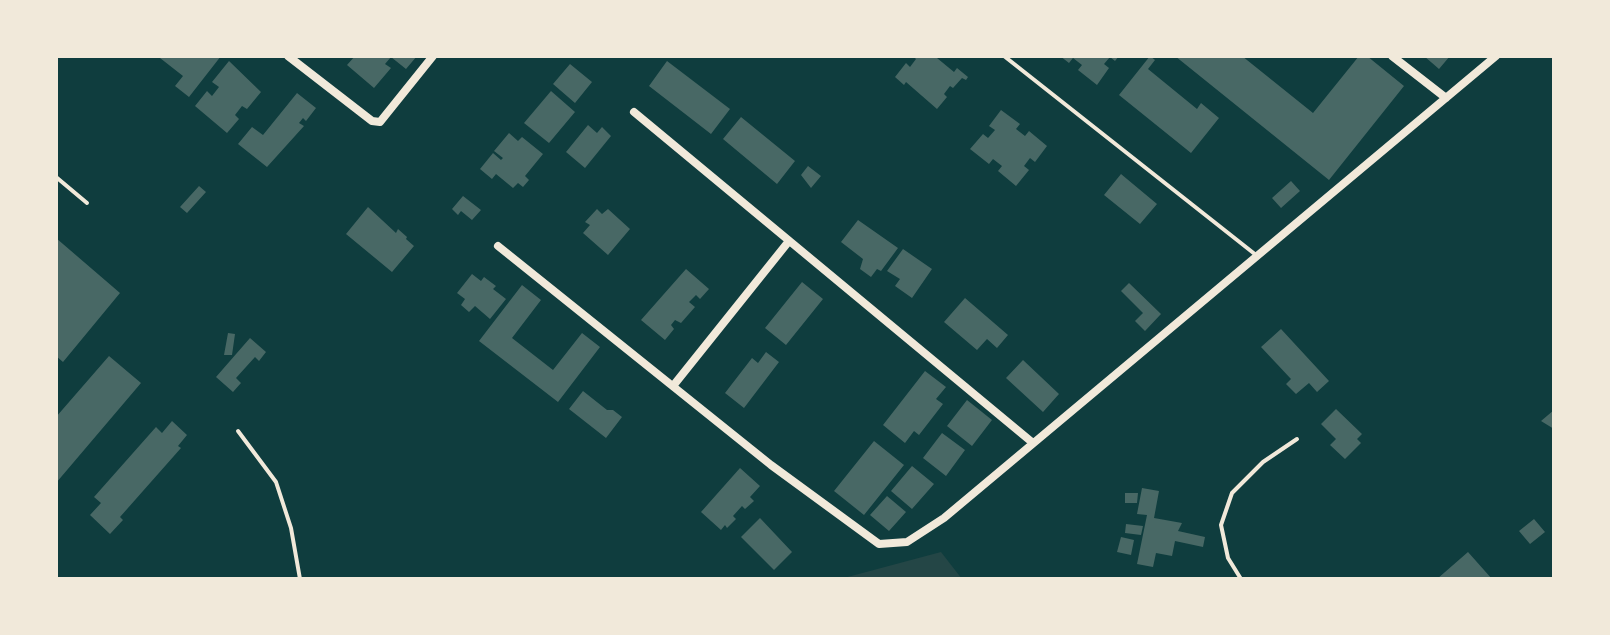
<!DOCTYPE html>
<style>
body{margin:0}
#map{position:relative;width:1610px;height:635px;overflow:hidden;background:#0f3d3e;font-family:Commissioner,sans-serif}
canvas{display:block}
.frame{position:absolute;inset:0;border:58px solid #f1e9da;pointer-events:none}
</style>
<div id="map">
<canvas width="1610" height="635"></canvas>
<div class="frame"></div>
</div>
<script>
const ctx = document.querySelector('canvas').getContext('2d');
ctx.lineJoin = 'round';
function fillPath(path, color) { ctx.fillStyle = color; ctx.fill(path, 'evenodd'); }
const toPath = rows => new Path2D(rows.map(r => 'M' + r).join(''));
function trace(path, color, width, dash) { ctx.strokeStyle = color; ctx.lineWidth = width; ctx.lineCap = dash ? 'butt' : 'round'; ctx.setLineDash(dash || []); ctx.stroke(path); }
fillPath(toPath([
 [941,552,962,579,840,579]
]), '#244646');
fillPath(toPath([
 [162,56,221,56,189,97,175,86,183,76,160,58],
 [355,56,417,56,406,69,391,57,385,64,391,68,374,88,347,65],
 [913,56,938,56,937,58,954,72,957,68,968,77,966,80,962,78,953,88,950,86,944,94,947,97,937,109,906,82,904,85,895,77,906,63,910,67,916,59],
 [1060,56,1119,56,1115,61,1110,57,1104,64,1109,68,1097,85,1078,70,1082,65,1073,58,1069,63],
 [1150,56,1155,60,1148,69,1197,109,1201,103,1219,118,1191,153,1119,95],
 [1175,56,1242,56,1313,113,1359,56,1367,56,1404,86,1329,180],
 [1424,56,1450,56,1439,69],
 [229,61,261,92,247,109,242,106,235,115,239,119,227,133,195,106,207,91,212,96,219,87,212,82],
 [667,61,730,109,711,134,649,86],
 [570,64,592,82,575,103,553,84],
 [551,91,575,112,549,143,524,123],
 [297,93,316,108,306,121,303,118,299,123,304,126,267,167,238,144,252,127,263,135],
 [1001,110,1020,124,1016,129,1025,136,1029,131,1047,146,1035,162,1030,158,1024,166,1029,170,1016,186,998,171,1002,166,993,159,989,164,970,149,983,134,988,138,995,130,989,126],
 [741,117,795,161,777,184,723,139],
 [588,125,597,133,602,127,611,136,585,168,566,152],
 [509,133,518,141,522,137,543,154,525,176,529,180,523,187,518,183,513,188,496,174,492,179,480,169,493,153,501,160,503,158,494,151],
 [808,166,821,176,811,188,801,175],
 [1121,174,1157,204,1140,224,1104,195],
 [1291,181,1300,191,1281,208,1272,198],
 [199,186,206,192,187,213,180,207],
 [463,196,481,210,472,220,461,211,458,215,452,209],
 [368,207,396,233,398,229,407,237,406,239,414,246,392,272,346,234],
 [597,209,602,214,608,209,630,229,608,255,583,233,590,225,585,222],
 [858,220,898,248,881,271,877,269,871,277,860,269,863,259,841,242],
 [56,238,120,293,63,362,56,356],
 [903,249,932,269,912,298,895,286,900,279,887,271],
 [686,269,709,289,700,299,696,295,689,302,695,307,681,323,675,320,671,325,674,329,665,340,641,320],
 [472,274,481,281,484,277,496,286,493,289,506,299,490,319,475,306,469,312,461,305,465,299,457,293],
 [802,282,823,299,786,345,765,328],
 [1129,283,1161,314,1145,331,1135,321,1143,313,1121,291],
 [522,285,541,300,512,338,553,370,582,333,600,347,558,402,479,341],
 [965,298,1008,335,997,348,987,339,977,350,944,322],
 [1281,329,1329,381,1317,392,1309,383,1296,394,1286,384,1291,379,1261,347],
 [228,333,235,334,232,355,224,355],
 [250,338,266,352,259,361,255,357,236,378,241,383,233,392,216,377],
 [766,352,779,362,744,408,725,393,752,358,758,363],
 [109,356,141,383,56,483,56,417],
 [1023,360,1059,394,1043,412,1006,378],
 [925,371,946,387,936,399,943,404,919,435,914,431,905,443,883,425],
 [583,391,607,410,613,410,622,417,606,438,569,409],
 [967,400,992,420,972,446,947,426],
 [1336,409,1362,434,1357,439,1361,443,1345,459,1330,445,1336,439,1321,424],
 [1554,410,1554,429,1541,421],
 [172,421,187,435,178,446,181,448,120,517,123,520,110,534,90,515,101,503,94,497,156,427,162,433],
 [942,433,965,450,946,476,923,458],
 [874,441,904,465,864,515,834,491],
 [912,466,934,484,912,509,891,491],
 [740,468,760,486,750,497,754,501,745,509,742,506,733,516,736,519,727,528,725,525,721,530,701,512],
 [1142,488,1159,491,1154,518,1182,523,1178,531,1205,537,1203,547,1175,541,1172,556,1156,553,1153,567,1137,564,1147,515,1137,514],
 [1125,493,1138,493,1137,503,1125,503],
 [887,496,906,512,889,531,870,515],
 [760,518,792,552,774,570,741,537],
 [1534,519,1545,532,1530,544,1519,531],
 [1126,524,1143,526,1141,535,1125,533],
 [1121,537,1134,540,1131,555,1117,552],
 [1468,552,1492,579,1437,579]
]), '#486865');
trace(toPath([
 [1004,56,1256,255],
 [56,177,87,203],
 [238,431,276,482,291,528,300,579],
 [1241,579,1228,558,1221,525,1232,493,1263,462,1297,439]
]), '#f1e9da', 4);
trace(toPath([
 [288,56,372,121,380,122,433,56],
 [1392,56,1446,98],
 [634,112,1033,443],
 [498,246,771,465,879,544,907,542,944,518,1496,56],
 [673,386,789,241]
]), '#f1e9da', 8);
</script>
